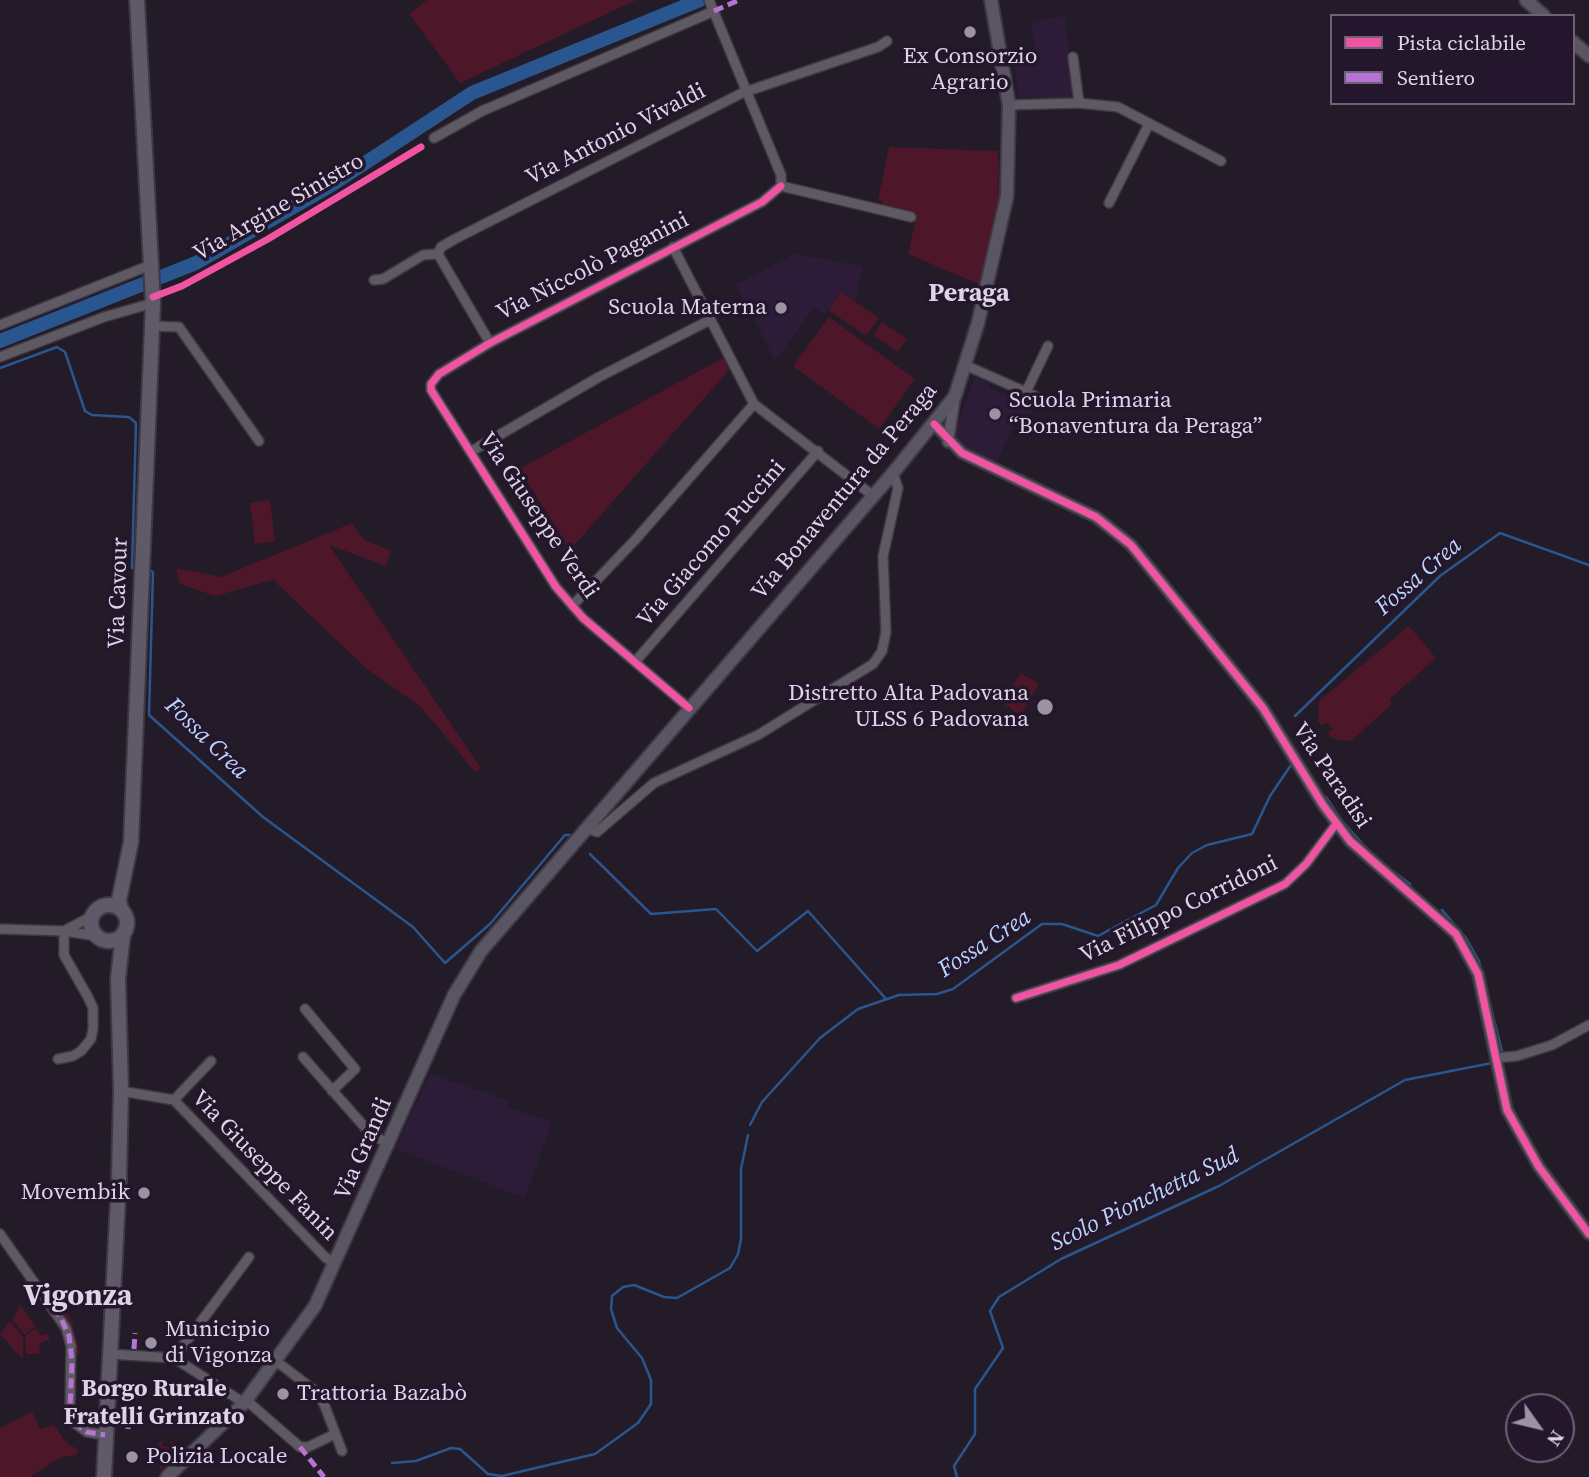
<!DOCTYPE html>
<meta charset="utf-8">
<style>
body{margin:0}
#map{position:relative;width:1589px;height:1477px;overflow:hidden;background:#231b28;font-family:"Source Serif 4",serif}
canvas{display:block}
.legend{position:absolute;left:1330px;top:14px;width:245px;height:91px;box-sizing:border-box;background:#24162d;border:2px solid #6e6276;margin:0;padding:9px 12px;list-style:none;font-size:21px;color:#ddd4e4}
.legend li{display:flex;align-items:center;gap:14px;height:35px}
.legend b{width:35px;border:2px solid #6e6276}
.north{position:absolute;left:1505px;top:1393px;width:70px;height:70px;box-sizing:border-box;background:#24162d;border:2px solid #6e6276;border-radius:50%;rotate:124deg;font-size:19px;font-weight:700;line-height:28px;text-align:center;color:#ddd4e4}
.north::after{content:'';display:block;margin:auto;width:24px;height:32px;background:#9c93a2;clip-path:polygon(50% 0,100% 100%,50% 72%,0 100%)}
</style>
<div id="map">
<canvas width="1589" height="1477"></canvas>
<ul class="legend">
<li><b style="height:9px;background:#f153a3"></b>Pista ciclabile</li>
<li><b style="height:9px;background:#b673d3"></b>Sentiero</li>
</ul>
<div class="north">N</div>
</div>
<script>
const ctx = document.querySelector('canvas').getContext('2d');
ctx.lineJoin = 'round';
function fillPath(path, color) { ctx.fillStyle = color; ctx.fill(path, 'evenodd'); }
const toPath = rows => new Path2D(rows.map(r => 'M' + r).join(''));
function trace(path, color, width, dash) { ctx.strokeStyle = color; ctx.lineWidth = width; ctx.lineCap = dash ? 'butt' : 'round'; ctx.setLineDash(dash || []); ctx.stroke(path); }
function drawText(font, color, halo, rows, align = 'center') {
  ctx.font = font + ' "Source Serif 4",serif'; ctx.lineWidth = 7; ctx.setLineDash([]); ctx.textBaseline = 'middle'; ctx.strokeStyle = halo; ctx.fillStyle = color; for (const [text, x, y, turn = 0] of rows) {
    ctx.save(); ctx.translate(x, y); ctx.rotate((+turn || 0) * Math.PI / 180); ctx.textAlign = isNaN(turn) ? turn : align; if (halo) ctx.strokeText(text, 0, 0); ctx.fillText(text, 0, 0); ctx.restore();
  }
}
fillPath(toPath([
 [1065,16,1074,92,1071,99,1019,97,1014,63,1037,55,1030,22],
 [795,254,862,266,855,302,841,292,824,315,814,307,775,361,736,284],
 [975,377,989,383,989,388,1033,408,1026,424,1016,421,996,463,960,444,954,434],
 [430,1074,508,1100,507,1107,552,1122,525,1198,395,1149]
]), '#2d1c38');
fillPath(toPath([
 [427,0,636,0,460,83,409,14],
 [889,147,998,151,999,197,981,285,908,254,917,214,882,205,883,201,878,200],
 [841,292,879,318,866,336,828,310],
 [829,317,915,379,879,429,793,366],
 [882,322,907,339,898,352,873,335],
 [723,358,729,370,570,550,519,469],
 [270,500,275,541,255,544,250,503],
 [352,523,363,539,391,551,386,566,329,545,481,768,475,772,421,707,367,669,273,580,215,596,180,584,176,568,221,577],
 [1409,626,1436,658,1390,699,1391,705,1351,741,1333,739,1328,733,1333,729,1327,723,1322,726,1318,721,1319,701],
 [1021,673,1039,684,1023,712,1018,714,1002,702],
 [49,1287,71,1319,80,1353,74,1354,67,1324,45,1290],
 [21,1305,35,1326,25,1335,12,1320],
 [10,1321,23,1337,23,1360,0,1334],
 [36,1328,41,1336,47,1334,50,1339,40,1343,39,1354,26,1354,25,1336],
 [32,1412,40,1429,54,1425,65,1441,78,1450,76,1455,59,1458,30,1477,0,1477,0,1428],
 [162,1440,162,1446,170,1447,171,1441,174,1442,177,1445,173,1449,178,1455,160,1471,161,1447,155,1446]
]), '#4d1629');
trace(toPath([
 [0,368,57,347,65,352,85,411,92,415,129,417,136,423,132,568,139,569],
 [149,570,153,572,149,715,263,817,413,927,445,963,490,924,565,835,570,835],
 [1295,716,1440,576,1500,533,1589,565],
 [1326,797,1342,821,1370,852],
 [590,854,651,914,716,909,757,951,808,911,886,999],
 [1385,865,1410,884],
 [1442,910,1466,938,1479,961,1503,1055],
 [750,1125,762,1102,820,1038,858,1009,899,995,937,994,953,989,1042,924,1062,924,1098,936,1156,905,1178,868,1192,853,1207,845,1252,834,1270,796,1291,765],
 [392,1463,416,1461,451,1448,460,1449,488,1474,502,1476,595,1454,638,1423,651,1404,651,1380,642,1358,617,1328,611,1309,612,1296,623,1287,634,1285,664,1297,677,1298,730,1268,738,1254,741,1239,741,1169,748,1135],
 [957,1477,954,1466,975,1434,975,1389,1003,1348,990,1311,999,1297,1061,1259,1219,1186,1405,1080,1492,1063]
]), '#2a568f', 2.5);
trace(toPath([
 [0,341,196,263,330,186,472,93,700,0]
]), '#2a568f', 14);
const minor = toPath([
 [709,0,781,175,781,186],
 [1073,57,1079,103],
 [1009,105,1079,103,1118,107,1221,161],
 [434,138,482,111,714,11],
 [781,186,911,217],
 [1109,203,1149,124],
 [673,247,754,404,872,495],
 [438,254,490,343],
 [374,280,383,279,423,255,438,254,441,247,455,239,742,93,878,47,887,41],
 [0,325,153,264],
 [152,326,179,327,259,441],
 [0,357,104,317,153,303],
 [967,366,1035,396,1042,403],
 [1026,392,1048,346],
 [470,452,599,377,710,320],
 [572,606,635,540,754,404],
 [635,662,818,451],
 [689,708,583,618,556,587,431,390,431,384,439,374,490,343,762,202,781,186],
 [587,828,597,832,654,783,758,735,873,664,882,651,886,632,883,556,898,488,893,473],
 [0,929,64,931,97,936],
 [64,931,92,916],
 [1016,998,1119,965,1285,884,1306,864,1336,824],
 [305,1009,355,1069,332,1091],
 [303,1057,369,1132,389,1145],
 [1496,1058,1517,1056,1552,1045,1589,1025],
 [58,1059,73,1056,81,1051,91,1039,93,1029,93,1008,88,997,64,955,64,931],
 [121,1091,174,1100,325,1257,335,1264],
 [174,1100,211,1061],
 [0,1234,66,1328,71,1346,70,1409,73,1422,87,1432,105,1435],
 [109,1354,174,1358,244,1403],
 [174,1358,249,1257],
 [276,1361,314,1390,324,1404,342,1451],
 [246,1400,300,1447,308,1447,335,1434]
]);
const tertiary = toPath([
 [934,424,962,453,1096,517,1131,545,1263,708,1323,805,1350,841,1456,934,1478,974,1507,1110,1539,1167,1589,1234],
 [948,442,955,396]
]);
const secondary = toPath([
 [1526,0,1544,16],
 [1573,42,1589,56],
 [167,1477,244,1403,315,1306,454,995,481,951,893,473,955,396,978,323,1007,196,1009,105,991,0]
]);
const primary = toPath([
 '91 923a18 18 0 1 1 36 0a18 18 0 1 1-36 0Z',
 [121,910,119,900,131,842,153,303,137,0],
 [104,1477,119,1178,121,1091,118,979,123,934]
]);
trace(minor, '#3e3842', 12);
trace(tertiary, '#3e3842', 14);
trace(secondary, '#3e3842', 16);
trace(primary, '#3e3842', 18);
trace(minor, '#5f5964', 9);
trace(tertiary, '#5f5964', 10);
trace(secondary, '#5a5562', 12);
trace(primary, '#5f5a69', 14);
trace(toPath([
 [714,11,739,0],
 [35,1284,61,1318,69,1336,72,1361,70,1409,73,1422,87,1432,105,1435],
 [134,1349,135,1333],
 [128,1429,129,1413],
 [300,1447,324,1477]
]), '#b673d3', 5, [10, 5]);
trace(toPath([
 [153,297,182,286,268,239,421,147],
 [934,424,962,453,1096,517,1131,545,1263,708,1323,805,1350,841,1456,934,1478,974,1507,1110,1539,1167,1589,1234],
 [689,708,583,618,556,587,431,390,431,384,439,374,490,343,762,202,781,186],
 [1016,998,1119,965,1285,884,1306,864,1336,824]
]), '#f153a3', 7);
for (const [x, y, r, color] of [
 [970,32,7,"#9c93a2"],
 [781,308,7,"#9c93a2"],
 [995,414,7,"#9c93a2"],
 [1045,707,9,"#9c93a2"],
 [144,1193,7,"#9c93a2"],
 [151,1343,7,"#9c93a2"],
 [283,1394,7,"#9c93a2"],
 [132,1457,7,"#9c93a2"]
]) { const dot = new Path2D(); dot.arc(x, y, r, 0, 2 * Math.PI); ctx.fillStyle = color; ctx.fill(dot); trace(dot, '#24162d', 2.5); }
drawText('23px', '#ddd4e4', '#24162d', [
 ["Ex Consorzio",970,57,"center"],
 ["Agrario",970,83,"center"],
 ["Scuola Materna",767,308,"right"],
 ["Scuola Primaria",1009,401],
 ["“Bonaventura da Peraga”",1009,427],
 ["Distretto Alta Padovana",1029,694,"right"],
 ["ULSS 6 Padovana",1029,720,"right"],
 ["Movembik",130,1193,"right"],
 ["Municipio",165,1330],
 ["di Vigonza",165,1356],
 ["Trattoria Bazabò",297,1394],
 ["Polizia Locale",146,1457]
], 'left');
drawText('23px', '#ddd4e4', '#24162d', [
 ["Via Antonio Vivaldi",616,135,-27],
 ["Via Argine Sinistro",279,208,-30],
 ["Via Niccolò Paganini",593,267,-27],
 ["Via Bonaventura da Peraga",845,492,-50],
 ["Via Giuseppe Verdi",538,516,56],
 ["Via Giacomo Puccini",712,544,-49],
 ["Via Cavour",119,593,-88],
 ["Via Paradisi",1331,776,56],
 ["Via Filippo Corridoni",1179,910,-26],
 ["Via Grandi",364,1149,-66],
 ["Via Giuseppe Fanin",264,1166,46]
]);
drawText('italic 24px', '#bad5f8', '#24162d', [
 ["Fossa Crea",1419,577,-41],
 ["Fossa Crea",206,739,44],
 ["Fossa Crea",985,944,-33],
 ["Scolo Pionchetta Sud",1145,1200,-26]
]);
drawText('bold 24px', '#ddd4e4', '#24162d', [
 ["Borgo Rurale",154,1390],
 ["Fratelli Grinzato",154,1418]
]);
drawText('bold 26px', '#ddd4e4', '#24162d', [
 ["Peraga",969,294]
]);
drawText('bold 30px', '#ddd4e4', '#24162d', [
 ["Vigonza",78,1297]
]);
</script>
